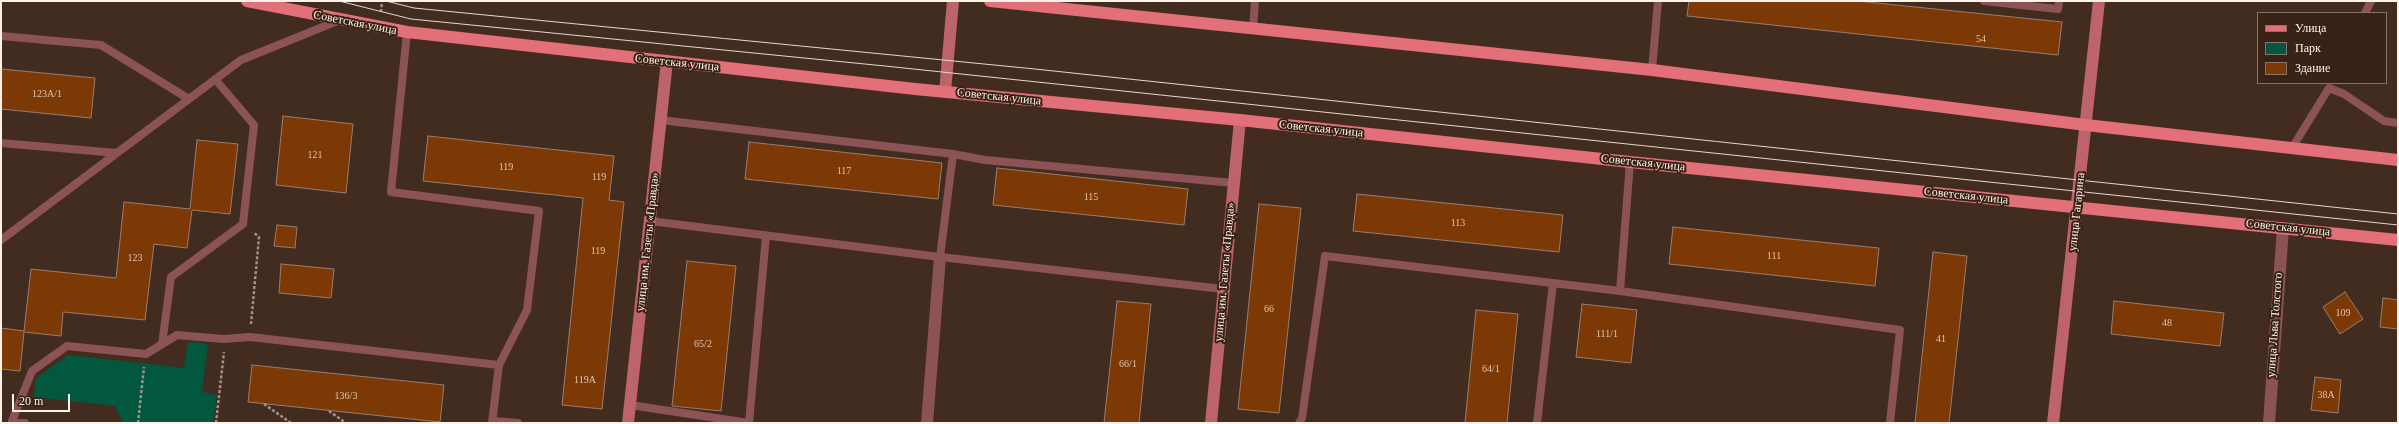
<!DOCTYPE html>
<meta charset="utf-8">
<style>
body{margin:0}
#map{position:relative;width:2399px;height:424px;overflow:hidden;background:#422c1f;font-family:Georgia,serif}
canvas{display:block}
.frame{position:absolute;inset:0;border:2px solid #fef2eb;pointer-events:none}
.legend{position:absolute;left:2257px;top:12px;width:130px;height:72px;box-sizing:border-box;background:#382215;border:1px solid #87756b;margin:0;padding:5px 7px;list-style:none;font-size:12px;color:#fef2eb}
.legend li{display:flex;align-items:center;gap:8px;height:20px}
.legend b{width:20px;border:1px solid #87756b}
.scale{position:absolute;left:12px;top:394px;width:58px;height:18px;box-sizing:border-box;border:2px solid #fef2eb;border-top:0;padding-left:5px;font-size:12px;line-height:14px;white-space:nowrap;color:#fef2eb;-webkit-text-stroke:3px #382215;paint-order:stroke}
</style>
<div id="map">
<canvas width="2399" height="424"></canvas>
<div class="frame"></div>
<ul class="legend">
<li><b style="height:5px;background:#e37078"></b>Улица</li>
<li><b style="height:11px;background:#02583e"></b>Парк</li>
<li><b style="height:11px;background:#7c3905"></b>Здание</li>
</ul>
<div class="scale">20 m</div>
</div>
<script>
const ctx = document.querySelector('canvas').getContext('2d');
ctx.lineJoin = 'round';
function fillPath(path, color) { ctx.fillStyle = color; ctx.fill(path, 'evenodd'); }
const toPath = rows => new Path2D(rows.map(r => 'M' + r).join(''));
function trace(path, color, width, dash) { ctx.strokeStyle = color; ctx.lineWidth = width; ctx.lineCap = dash ? 'butt' : 'round'; ctx.setLineDash(dash || []); ctx.stroke(path); }
function drawText(font, color, halo, rows, align = 'center') {
  ctx.font = font + ' Georgia,serif'; ctx.lineWidth = 4; ctx.setLineDash([]); ctx.textBaseline = 'middle'; ctx.strokeStyle = halo; ctx.fillStyle = color; for (const [text, x, y, turn = 0] of rows) {
    ctx.save(); ctx.translate(x, y); ctx.rotate((+turn || 0) * Math.PI / 180); ctx.textAlign = isNaN(turn) ? turn : align; if (halo) ctx.strokeText(text, 0, 0); ctx.fillText(text, 0, 0); ctx.restore();
  }
}
fillPath(toPath([
 [198,342,208,345,202,392,217,395,213,423,123,423,115,406,34,397,36,378,68,355,184,368,188,343]
]), '#02583e');
const building = toPath([
 [1689,1,1857,1,2062,22,2058,55,1687,16,1689,1],
 [1,69,95,78,91,118,1,109,1,69],
 [283,116,353,124,346,193,276,185,283,116],
 [428,136,614,156,609,200,624,202,602,409,562,405,583,198,423,181,428,136],
 [197,140,238,144,230,214,192,210,187,248,154,244,145,320,63,312,61,336,24,332,20,371,1,369,1,328,24,331,31,269,116,278,124,202,190,209,197,140],
 [749,142,942,163,938,199,745,179,749,142],
 [997,168,1188,189,1184,225,993,205,997,168],
 [1357,194,1563,215,1559,252,1353,231,1357,194],
 [1259,204,1301,208,1279,413,1238,409,1259,204],
 [277,225,297,227,295,248,274,246,277,225],
 [1673,227,1879,248,1875,286,1669,264,1673,227],
 [1933,252,1967,256,1949,423,1915,423,1933,252],
 [687,261,736,266,721,411,672,406,687,261],
 [281,264,334,269,331,298,279,293,281,264],
 [2345,292,2363,319,2340,334,2323,307,2345,292],
 [2383,298,2398,300,2398,329,2380,327,2383,298],
 [1117,301,1151,304,1139,423,1104,423,1117,301],
 [2114,301,2224,313,2220,346,2111,334,2114,301],
 [1582,304,1637,310,1631,363,1576,357,1582,304],
 [1476,310,1518,314,1507,423,1465,423,1476,310],
 [252,365,444,385,440,422,248,402,252,365],
 [2315,377,2341,380,2338,413,2311,410,2315,377]
]);
fillPath(building, '#7c3905');
trace(building, '#997e6f', 1);
trace(toPath([
 [381,12,382,1],
 [251,324,259,237,253,232],
 [264,404,291,423],
 [329,411,346,423],
 [138,423,144,367],
 [216,423,224,352]
]), '#a39288', 2.5, [3, 2]);
trace(toPath([
 [1984,1,2058,9,2059,1],
 [2365,13,2371,1],
 [1253,30,1255,1],
 [407,32,391,192,539,211,527,310,499,365],
 [1,36,101,45,189,99],
 [1652,70,1658,1],
 [660,120,953,154,985,160,1233,183],
 [1,143,117,153],
 [2292,148,2329,88,2344,94,2384,121,2398,123],
 [650,221,940,257,1223,289],
 [1,240,241,60,340,20],
 [940,257,953,154],
 [1620,291,1630,162],
 [162,344,171,277,243,224,254,125,215,79],
 [630,405,749,423,766,236],
 [12,421,32,371,67,346,146,354,177,335,224,339,250,337,499,365,492,423],
 [494,421,518,423],
 [12,423,25,423],
 [1299,423,1302,418,1325,256,1620,291,1900,330,1890,423],
 [1537,423,1553,283]
]), '#8c5356', 8);
trace(toPath([
 [927,423,940,257],
 [2269,423,2283,228]
]), '#8c5356', 12);
trace(toPath([
 [945,92,953,1],
 [628,423,667,61],
 [1211,423,1240,120],
 [2053,423,2099,1]
]), '#bd646a', 12);
trace(toPath([
 [247,1,407,32,915,89,1240,120,1630,162,2398,240],
 [990,1,1652,70,2086,125,2398,160]
]), '#e37078', 12);
trace(toPath([
 [339,1,411,19,885,66,2398,225],
 [386,1,414,8,1035,69,2398,214]
]), '#e5d7d0', 1);
drawText('10px', '#dec4b2', null, [
 ["54",1981,39],
 ["123А/1",47,94],
 ["121",315,155],
 ["119",506,167],
 ["117",844,171],
 ["119",599,177],
 ["115",1091,197],
 ["113",1458,223],
 ["119",598,251],
 ["111",1774,256],
 ["123",135,258],
 ["66",1269,309],
 ["109",2343,313],
 ["48",2167,323],
 ["111/1",1607,334],
 ["41",1941,339],
 ["65/2",703,344],
 ["66/1",1128,364],
 ["64/1",1491,369],
 ["119А",585,380],
 ["38А",2326,395],
 ["136/3",346,396]
]);
drawText('12px', '#fef2eb', '#382215', [
 ["Советская улица",355,23,11],
 ["Советская улица",677,63,6],
 ["Советская улица",999,97,6],
 ["Советская улица",1321,129,6],
 ["Советская улица",1643,163,6],
 ["Советская улица",1966,196,6],
 ["улица Гагарина",2077,212,-84],
 ["Советская улица",2288,228,6],
 ["улица им. Газеты «Правда»",648,242,-84],
 ["улица им. Газеты «Правда»",1225,272,-85],
 ["улица Льва Толстого",2275,325,-86]
]);
</script>
